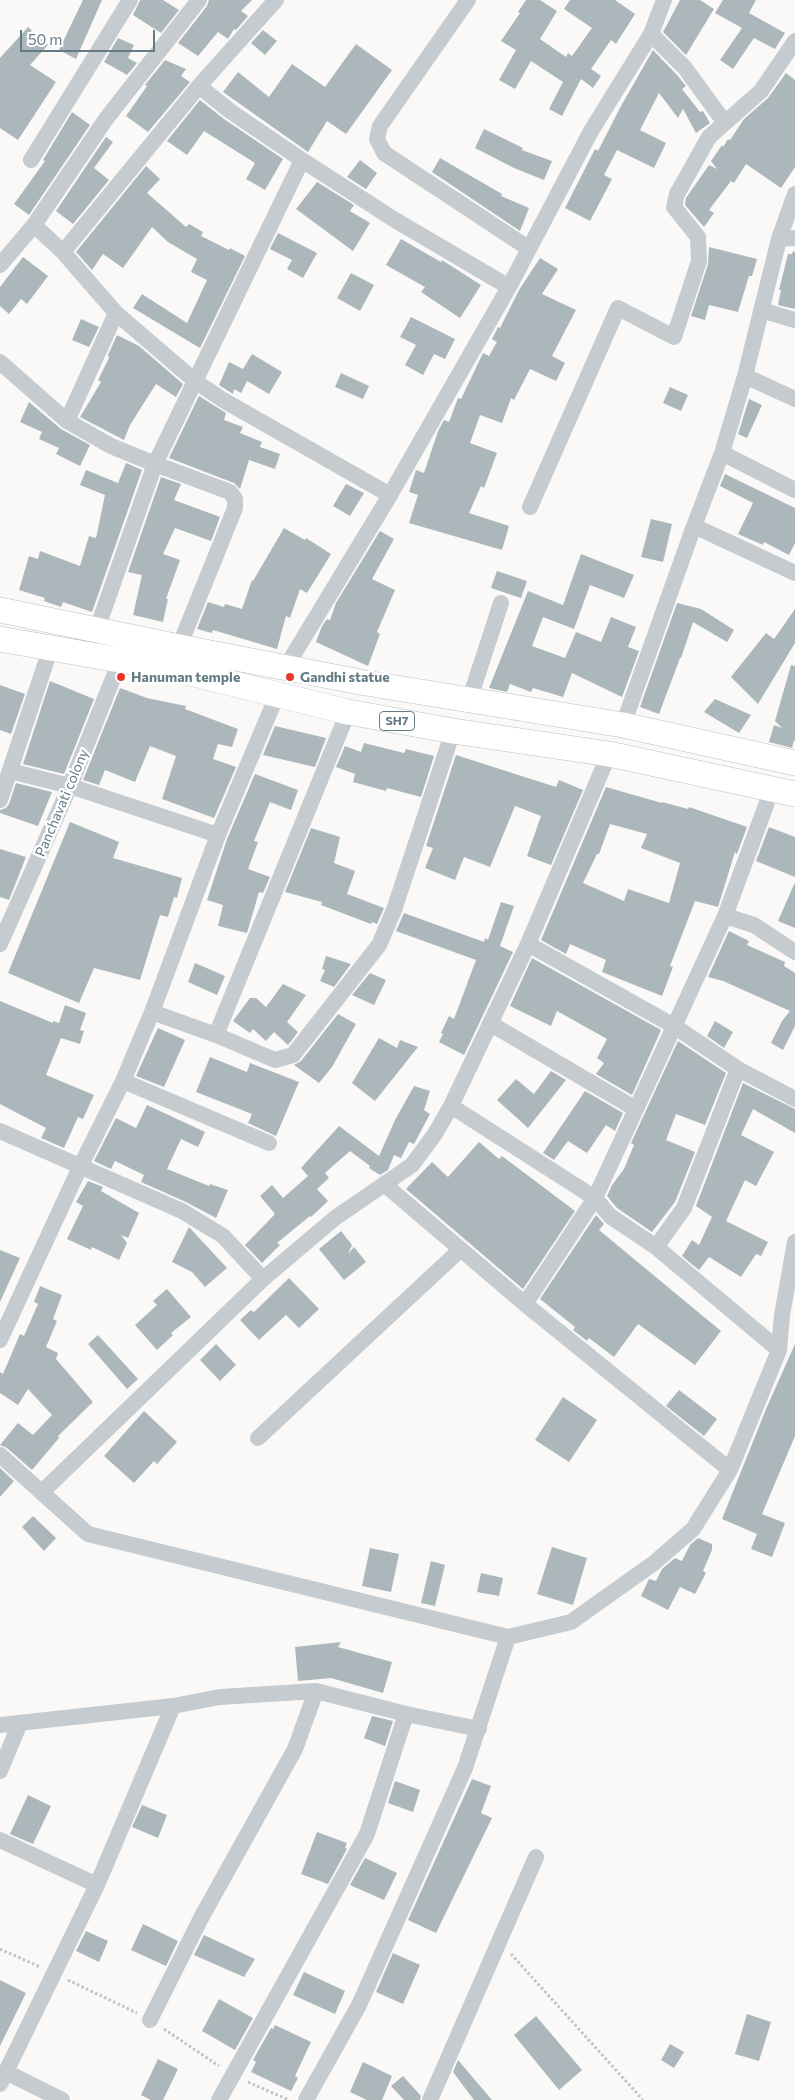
<!DOCTYPE html>
<style>
body{margin:0}
#map{position:relative;width:795px;height:2100px;overflow:hidden;background:#faf9f8;font-family:Commissioner,sans-serif}
canvas{display:block}
.scale{position:absolute;left:20px;top:30px;width:135px;height:22px;box-sizing:border-box;border:2px solid #647a84;border-top:0;padding-left:6px;font-size:15px;line-height:18px;white-space:nowrap;color:#647a84;-webkit-text-stroke:4px #fff;paint-order:stroke}
</style>
<div id="map">
<canvas width="795" height="2100"></canvas>
<div class="scale">50 m</div>
</div>
<script>
const ctx = document.querySelector('canvas').getContext('2d');
ctx.lineJoin = 'round';
function fillPath(path, color) { ctx.fillStyle = color; ctx.fill(path, 'evenodd'); }
const toPath = rows => new Path2D(rows.map(r => 'M' + r).join(''));
function trace(path, color, width, dash) { ctx.strokeStyle = color; ctx.lineWidth = width; ctx.lineCap = dash ? 'butt' : 'round'; ctx.setLineDash(dash || []); ctx.stroke(path); }
function drawText(font, color, halo, rows, align = 'center') {
  ctx.font = font + ' Commissioner,sans-serif'; ctx.lineWidth = 5; ctx.setLineDash([]); ctx.textBaseline = 'middle'; ctx.strokeStyle = halo; ctx.fillStyle = color; for (const [text, x, y, turn = 0] of rows) {
    ctx.save(); ctx.translate(x, y); ctx.rotate((+turn || 0) * Math.PI / 180); ctx.textAlign = isNaN(turn) ? turn : align; if (halo) ctx.strokeText(text, 0, 0); ctx.fillText(text, 0, 0); ctx.restore();
  }
}
fillPath(toPath([
 [83,0,102,0,76,59,59,50],
 [140,0,163,0,179,10,161,33,133,15],
 [209,0,252,0,241,11,248,16,236,30,234,29,228,39,218,32,198,56,178,43,207,6],
 [526,0,540,0,557,11,540,39,566,57,568,53,572,56,592,28,564,9,570,0,615,0,635,14,616,44,611,40,591,69,601,76,593,88,581,79,562,116,549,109,563,82,531,61,515,89,499,80,516,50,501,41,520,13,518,12],
 [680,0,700,0,714,9,686,55,663,32],
 [723,0,756,0,749,13,785,33,775,49,754,38,733,69,720,60,742,28,715,13],
 [28,27,48,45,30,65,56,82,18,140,0,128,0,58],
 [263,30,277,41,265,55,251,43],
 [118,38,134,45,128,58,137,63,127,75,104,62],
 [356,44,392,70,346,134,327,121,308,152,223,92,238,72,269,97,292,64,325,87],
 [653,50,677,75,686,86,682,89,700,112,703,111,710,123,696,133,683,109,678,118,659,93,640,130,666,143,654,168,617,150,604,175,612,179,590,221,565,208,595,149,598,151,621,106],
 [165,60,186,69,181,76,190,82,148,132,126,116,147,86,145,85],
 [786,73,795,80,795,167,781,188,746,164,734,183,731,181,709,210,714,213,704,227,685,205,686,198,709,165,717,169,711,161,722,145,723,147,728,139,730,140,744,119,768,98],
 [200,100,224,119,283,159,265,190,246,179,255,163,204,131,187,155,167,141],
 [72,112,90,125,29,215,14,204,45,161,43,160],
 [484,129,523,148,522,150,552,161,544,180,514,168,475,148],
 [106,137,113,142,94,168,109,180,73,224,56,211],
 [440,158,502,194,501,196,529,208,520,231,432,172],
 [360,160,377,173,366,189,347,177],
 [146,166,160,179,147,193,186,227,189,224,203,232,201,236,229,250,230,248,245,256,200,348,133,308,142,294,187,323,207,280,191,272,197,259,168,242,152,227,123,268,103,254,92,270,76,252],
 [317,182,354,205,350,211,370,223,353,251,296,209],
 [278,233,317,253,303,278,287,269,292,260,270,249],
 [401,239,441,262,442,260,481,285,460,318,421,292,425,287,386,265],
 [709,247,757,259,752,276,749,276,738,312,709,305,705,320,691,316,708,264],
 [793,251,795,252,795,309,778,305,781,290,779,290,788,254,792,254],
 [23,257,48,276,27,304,21,299,9,314,0,306,0,287],
 [540,258,558,269,542,294,576,310,552,356,565,363,556,381,530,369,514,400,511,398,502,423,480,415,470,443,497,453,484,488,481,486,469,513,509,526,502,550,409,523,418,495,409,492,416,470,424,473,438,431,444,420,449,422,458,398,461,399,483,353,489,356,497,342,492,339,498,327,500,328,519,290],
 [351,273,374,285,360,311,337,298],
 [411,317,455,339,445,359,434,354,423,375,405,365,416,345,400,337],
 [81,319,99,327,89,347,72,340],
 [117,335,139,346,183,384,176,397,156,384,130,425,124,440,80,417,101,382,98,380,109,358,108,355],
 [252,354,282,372,269,394,247,381,241,393,234,389,233,394,219,385,229,362,243,369],
 [341,373,369,386,363,399,335,387],
 [670,387,688,395,681,411,663,403],
 [199,396,226,413,224,420,243,427,240,433,262,442,260,447,280,454,275,469,249,460,240,489,234,483,169,458],
 [749,399,762,405,747,438,738,434],
 [29,402,61,429,90,445,80,466,56,454,59,448,39,439,42,432,20,422],
 [126,463,142,470,92,612,63,602,61,607,44,601,45,598,19,590,29,556,38,559,40,551,80,566,89,536,96,538,105,495,80,485,86,470,118,483],
 [725,474,795,508,795,543,789,555,764,542,763,545,738,534,753,503,720,486],
 [161,477,181,484,174,500,220,517,211,541,175,528,163,554,180,560,166,599,168,599,163,622,133,615,142,575,128,572],
 [346,484,364,493,350,516,333,506],
 [651,519,672,524,663,562,641,557],
 [284,528,305,540,306,538,331,554,307,593,300,589,290,618,286,616,277,649,213,630,212,633,197,629,208,602,224,607,225,604,242,609,252,580,253,581],
 [380,531,394,539,372,579,395,590,377,632,380,634,368,666,316,642,322,626,327,619,330,620,336,603],
 [581,554,634,575,624,598,590,585,574,629,543,617,532,646,565,658,576,632,601,642,611,617,636,627,628,647,639,651,622,697,572,673,563,697,533,688,531,692,510,684,507,692,489,688,528,591,563,605],
 [497,571,527,581,521,598,491,588],
 [677,603,701,609,734,630,727,642,693,622,681,658,680,658,659,714,640,707],
 [795,609,795,643,758,704,731,677,766,633,774,639],
 [791,665,795,666,795,742,794,740,792,748,769,742,774,725,782,728,775,721],
 [50,681,94,699,64,774,23,764],
 [0,685,25,694,11,734,0,730],
 [120,688,147,698,186,706,185,709,238,729,232,747,218,744,213,759,236,767,214,818,162,799,176,756,150,746,135,782,105,770,99,785,83,780],
 [715,699,751,715,739,733,704,712],
 [275,726,326,738,315,767,263,755],
 [364,743,404,753,406,749,434,756,421,797,387,788,386,791,353,782,355,774,336,767,345,746,361,752],
 [456,755,556,787,559,780,583,790,551,865,527,856,541,816,515,806,490,867,464,857,455,880,425,868,433,848,426,846],
 [255,774,298,790,291,810,270,802,254,841,258,842,248,869,270,877,263,893,259,892,247,933,218,926,223,905,207,900,227,839],
 [16,783,52,792,38,826,0,813,0,810,6,808,9,804],
 [606,787,662,803,662,802,688,809,689,807,747,827,737,854,735,852,718,907,695,901,670,966,673,967,662,996,602,972,606,960,570,944,566,954,541,940],
 [610,824,647,834,641,848,680,863,669,903,628,889,624,901,583,883,597,854,599,854],
 [70,822,119,842,113,858,182,878,177,898,174,897,168,917,160,915,140,980,94,968,79,1003,8,973],
 [769,827,795,837,795,877,756,861],
 [311,828,340,837,334,863,355,871,347,894,384,908,377,924,372,922,371,924,321,905,322,902,285,892],
 [0,849,26,857,9,900,0,897],
 [795,882,795,928,778,921],
 [501,902,514,906,500,946,513,952,464,1055,439,1042,443,1034,441,1033,449,1016,454,1019,476,960,396,931,404,913,484,942,485,938,488,940],
 [729,931,749,941,747,945,785,962,784,966,795,973,795,1026,783,1050,771,1043,782,1021,790,1011,723,981,708,977],
 [326,956,351,964,334,987,320,981,325,970,322,969],
 [532,958,661,1030,632,1095,596,1074,604,1063,597,1058,607,1039,557,1011,551,1026,510,1006],
 [195,963,225,976,217,995,188,982],
 [370,973,386,980,374,1005,352,995],
 [283,984,306,995,287,1022,298,1032,288,1045,274,1032,266,1041,253,1029,250,1033,233,1021,250,998,256,998,266,1007],
 [0,1001,53,1023,53,1021,59,1023,65,1005,86,1013,80,1030,84,1031,80,1044,61,1038,46,1075,94,1095,83,1119,78,1117,64,1148,41,1138,46,1128,0,1104],
 [338,1014,356,1024,332,1067,319,1083,294,1065,301,1061],
 [715,1021,733,1032,724,1048,707,1036],
 [158,1028,185,1040,164,1087,136,1076],
 [379,1038,397,1048,400,1040,418,1047,375,1101,352,1083],
 [678,1041,726,1073,705,1125,676,1114,666,1140,695,1152,675,1202,652,1232,617,1208,607,1196,612,1185,624,1169,634,1145,631,1143],
 [210,1057,247,1072,250,1063,299,1082,276,1136,248,1123,252,1114,196,1092],
 [551,1071,566,1080,528,1128,497,1100,516,1079,534,1094],
 [743,1083,795,1109,795,1133,753,1109,741,1135,774,1152,756,1186,745,1180,726,1221,768,1242,761,1256,756,1254,741,1277,709,1257,699,1270,682,1256,692,1240,699,1245,712,1217,696,1206],
 [414,1086,430,1091,424,1110,430,1114,414,1144,409,1142,401,1158,394,1155,388,1170,380,1175,369,1168,370,1166,350,1151,325,1173,329,1178,317,1189,328,1201,311,1217,310,1216,277,1243,280,1245,262,1263,245,1245,275,1214,260,1196,272,1185,283,1198,308,1176,301,1168,339,1126,379,1156,395,1120],
 [585,1091,623,1113,615,1131,606,1125,587,1153,568,1141,554,1160,543,1153],
 [147,1105,205,1132,198,1147,181,1139,167,1169,209,1186,210,1184,228,1190,216,1218,186,1202,141,1182,144,1175,115,1161,111,1169,94,1161,116,1118,136,1128],
 [479,1142,499,1159,502,1156,575,1211,523,1289,406,1189,432,1162,448,1177],
 [88,1181,103,1187,101,1191,139,1213,128,1238,121,1235,127,1243,119,1260,92,1247,91,1250,67,1239,83,1206,76,1202],
 [596,1215,604,1224,599,1230,721,1331,695,1365,638,1324,614,1357,589,1338,587,1341,573,1330,575,1327,540,1299],
 [189,1227,227,1268,205,1287,192,1272,172,1262],
 [341,1231,352,1245,348,1254,354,1247,366,1262,344,1280,319,1249],
 [0,1250,20,1258,0,1302],
 [289,1278,319,1309,299,1328,286,1315,259,1340,240,1320,251,1310,254,1312],
 [40,1286,62,1295,53,1319,57,1321,46,1347,58,1353,56,1359,93,1402,58,1436,59,1438,32,1470,7,1448,0,1445,18,1423,33,1435,52,1415,28,1389,18,1405,0,1393,0,1372,3,1374,20,1334,24,1336,38,1304,34,1302],
 [167,1289,191,1317,171,1333,173,1335,157,1350,135,1325,157,1305,153,1301],
 [98,1335,138,1379,127,1389,88,1344],
 [216,1344,236,1365,220,1381,200,1360],
 [795,1344,795,1436,762,1514,785,1523,772,1557,751,1549,757,1534,722,1519,766,1409],
 [679,1390,717,1419,704,1436,666,1406],
 [563,1397,597,1420,569,1462,535,1440],
 [144,1411,177,1442,157,1464,154,1461,134,1483,104,1456],
 [0,1468,14,1481,0,1497],
 [33,1516,56,1538,44,1551,22,1527],
 [698,1538,712,1544,712,1550,703,1571,706,1573,695,1594,680,1587,668,1610,641,1596,649,1579,656,1581,662,1569,675,1558,682,1561,690,1545],
 [552,1547,587,1558,573,1605,537,1594],
 [370,1548,399,1554,391,1592,362,1586],
 [431,1561,445,1565,435,1606,421,1603],
 [481,1573,503,1578,499,1596,477,1592],
 [341,1642,338,1647,392,1662,383,1693,331,1678,298,1681,295,1647],
 [372,1716,393,1721,385,1746,364,1738],
 [472,1779,491,1786,481,1813,492,1818,436,1933,408,1920],
 [395,1781,420,1790,413,1812,388,1803],
 [28,1795,51,1806,33,1844,10,1834],
 [142,1805,167,1815,158,1838,132,1827],
 [317,1832,347,1843,345,1848,347,1849,328,1884,301,1874],
 [365,1858,397,1873,384,1900,350,1885],
 [143,1924,178,1941,166,1966,131,1950],
 [86,1931,108,1941,99,1962,76,1951],
 [204,1935,255,1959,244,1977,194,1955],
 [393,1953,420,1965,403,2004,376,1992],
 [304,1972,345,1991,335,2014,293,1995],
 [0,1980,26,1993,0,2046],
 [219,1999,253,2018,235,2050,202,2031],
 [747,2014,771,2022,759,2061,735,2054],
 [536,2016,582,2070,559,2090,514,2035],
 [275,2025,311,2042,295,2076,298,2078,291,2091,251,2072,256,2062,253,2060,271,2028,273,2029],
 [670,2044,684,2052,674,2068,661,2060],
 [158,2059,178,2069,163,2100,151,2100,141,2095],
 [458,2060,492,2100,474,2100,453,2072],
 [363,2062,392,2076,382,2100,367,2100,350,2092],
 [403,2076,421,2096,420,2100,404,2100,391,2086]
]), '#acb7bb');
const primary = toPath([
 [0,610,179,647,360,682,623,725,795,763],
 [0,639,182,671,348,712,453,731,609,754,795,794]
]);
trace(primary, '#b9bfc2', 26);
trace(toPath([
 [0,1949,40,1967],
 [511,1954,643,2100],
 [68,1980,137,2013],
 [164,2029,219,2066],
 [248,2082,289,2100]
]), '#bfc3c5', 3, [2.5, 2.5]);
trace(toPath([
 [468,0,380,126,377,139,384,153,528,248],
 [651,34,685,68,725,123],
 [199,86,276,0],
 [31,160,130,0],
 [795,194,779,239,745,376,722,453,694,526,795,573],
 [34,225,63,252],
 [779,239,795,238],
 [0,265,34,225,106,119,199,0],
 [761,310,795,320],
 [0,362,67,421,111,446,155,464,97,629],
 [745,376,795,399],
 [67,421,116,313],
 [722,453,795,490],
 [390,495,223,400,195,381,116,313,63,252,199,86,230,111,302,160,395,220,509,287],
 [530,507,618,308,674,337,699,261,698,237,674,207,677,194,709,137,761,91,795,41],
 [179,647,235,508,235,499,230,492,155,464,302,160],
 [286,667,390,495,509,287,591,131,651,34,664,0],
 [469,701,501,603],
 [348,712,216,1035,275,1060,293,1055,379,945,394,910,453,731],
 [623,725,694,526],
 [10,771,70,786,218,835],
 [0,800,51,647],
 [725,916,754,925,795,952],
 [0,944,70,786,120,661],
 [528,944,674,1026,738,1069,795,1099],
 [152,1012,216,1035],
 [491,1024,636,1109],
 [123,1081,269,1143],
 [451,1106,595,1198,610,1216,656,1247,779,1350],
 [0,1131,182,1211,223,1236,263,1279,42,1492],
 [384,1184,525,1304,730,1470],
 [656,1247,684,1208,738,1069],
 [263,1279,335,1218,412,1165,435,1134,451,1106,528,944,609,754],
 [525,1304,595,1198,725,916,772,789],
 [0,1340,80,1167,123,1081,152,1012,218,835,278,693],
 [258,1438,460,1250],
 [0,1455,88,1534,508,1637,465,1768,359,2005,306,2100],
 [508,1637,571,1622,654,1563,693,1529,730,1470,779,1350,782,1315,795,1242],
 [0,1725,173,1706,220,1697,316,1691,406,1714,479,1729],
 [0,1771,20,1723],
 [0,1840,97,1885],
 [150,2020,201,1918,295,1749,316,1691],
 [6,2072,62,2100],
 [0,2084,97,1885,173,1706],
 [219,2100,367,1834,406,1714],
 [430,2100,536,1857]
]), '#c5cbce', 16);
trace(primary, '#fff', 25);
for (const [x, y, r, color] of [
 [121,677,5,"#e93628"],
 [290,677,5,"#e93628"]
]) { const dot = new Path2D(); dot.arc(x, y, r, 0, 2 * Math.PI); ctx.fillStyle = color; ctx.fill(dot); trace(dot, '#fff', 2); }
for (const [x, y, w] of [
 [397,721,35]
]) { const box = new Path2D(); box.roundRect(x - w / 2, y - 9.5, w, 19, 4); ctx.fillStyle = '#fff'; ctx.fill(box); trace(box, '#647a84', 1); }
drawText('bold 12px', '#647a84', null, [
 ["SH7",397,721]
]);
drawText('bold 14px', '#647a84', '#fff', [
 ["Hanuman temple",131,677],
 ["Gandhi statue",300,677]
], 'left');
drawText('14px', '#647a84', '#fff', [
 ["Panchavati colony",62,803,-67]
]);
</script>
